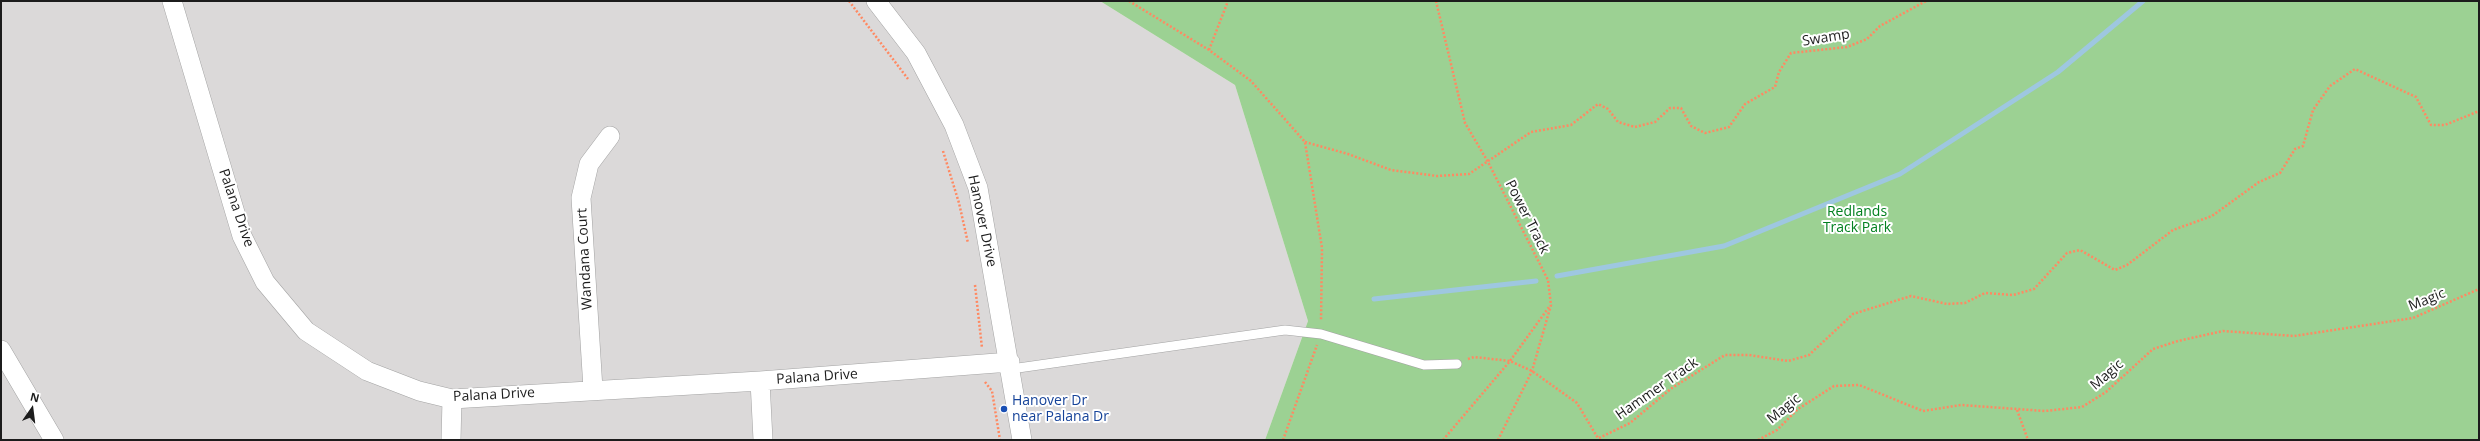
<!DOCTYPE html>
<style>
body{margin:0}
#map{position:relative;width:2480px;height:441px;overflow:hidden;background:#efece1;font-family:"Open Sans",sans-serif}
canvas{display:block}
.frame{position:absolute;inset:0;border:2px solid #1c1c1c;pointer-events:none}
.north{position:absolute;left:12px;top:389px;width:40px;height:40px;-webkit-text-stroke:3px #fff;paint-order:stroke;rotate:14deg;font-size:11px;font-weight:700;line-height:16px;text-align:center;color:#1c1c1c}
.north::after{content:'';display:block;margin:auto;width:14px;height:18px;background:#1c1c1c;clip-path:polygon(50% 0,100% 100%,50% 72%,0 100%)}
</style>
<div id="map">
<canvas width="2480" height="441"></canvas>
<div class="frame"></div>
<div class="north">N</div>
</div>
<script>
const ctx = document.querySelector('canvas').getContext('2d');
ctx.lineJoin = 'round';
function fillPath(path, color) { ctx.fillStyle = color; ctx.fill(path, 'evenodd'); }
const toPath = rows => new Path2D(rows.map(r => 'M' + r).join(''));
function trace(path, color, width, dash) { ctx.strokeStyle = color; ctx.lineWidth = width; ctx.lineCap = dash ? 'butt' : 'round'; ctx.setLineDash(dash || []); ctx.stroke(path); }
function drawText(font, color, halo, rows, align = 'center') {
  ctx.font = font + ' "Open Sans",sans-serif'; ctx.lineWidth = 4; ctx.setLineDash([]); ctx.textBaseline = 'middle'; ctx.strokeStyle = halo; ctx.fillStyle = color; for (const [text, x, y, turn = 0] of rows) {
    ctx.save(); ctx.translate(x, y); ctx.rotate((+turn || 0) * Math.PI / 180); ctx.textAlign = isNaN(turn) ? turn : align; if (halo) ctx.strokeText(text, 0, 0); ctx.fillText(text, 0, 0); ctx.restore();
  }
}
fillPath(toPath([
 [1,1,1100,1,1235,85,1308,321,1265,440,1,440]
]), '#dbd9d9');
fillPath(toPath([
 [1100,1,2479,1,2479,440,1265,440,1308,321,1235,85]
]), '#9cd193');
trace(toPath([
 [1557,276,1724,246,1900,174,2058,72,2143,1],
 [1374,299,1536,281]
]), '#9ec7e0', 5);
const service = toPath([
 [1011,369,1285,330,1321,334,1424,365,1457,364]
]);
const minor = toPath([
 [172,1,242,236,265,282,306,331,367,371,419,391,452,399,760,381,1010,362],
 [876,1,916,53,954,125,978,188,1022,440],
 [1,350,54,440],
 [760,381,763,440],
 [593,389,581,198,589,164,610,136],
 [451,440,452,399]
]);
trace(service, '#a3a3a3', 10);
trace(minor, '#a3a3a3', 20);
trace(toPath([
 [849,1,908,79],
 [1129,1,1209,50,1251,81,1305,142,1322,248,1321,321],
 [1436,1,1465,123,1488,162,1548,280,1551,305,1532,371,1498,440],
 [1209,50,1228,1],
 [1305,142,1348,154,1391,170,1437,176,1469,174,1531,132,1571,125,1598,104,1608,109,1618,122,1635,127,1655,122,1670,108,1681,108,1691,126,1705,133,1729,127,1745,104,1775,87,1779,72,1791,53,1847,47,1867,39,1880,26,1926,1],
 [943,151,959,203,968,243],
 [975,285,982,348],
 [1468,359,1474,357,1510,361,1532,371,1577,403,1599,440],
 [985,382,992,391,1000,440],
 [2017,410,2028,440],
 [1599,438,1630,423,1672,388,1725,355,1749,355,1788,361,1809,355,1853,314,1911,296,1947,304,1965,303,1985,293,2013,295,2034,289,2067,253,2080,250,2115,270,2127,265,2173,230,2212,216,2259,182,2280,173,2295,149,2303,146,2313,110,2330,86,2355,69,2416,97,2431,125,2445,125,2479,111],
 [1283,440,1317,345],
 [1443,440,1510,361,1549,307],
 [1758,440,1777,430,1798,409,1834,386,1859,385,1923,411,1961,405,2045,411,2082,407,2106,392,2153,349,2178,341,2223,331,2294,336,2413,318,2479,289]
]), '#ff8962', 2.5, [2, 2]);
trace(service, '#fff', 9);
trace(minor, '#fff', 19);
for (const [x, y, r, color] of [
 [1004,409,4,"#1a4fb4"]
]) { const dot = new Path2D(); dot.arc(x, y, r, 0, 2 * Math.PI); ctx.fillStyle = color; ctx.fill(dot); trace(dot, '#fff', 1.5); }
drawText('14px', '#1c1c1c', '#fff', [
 ["Swamp",1826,38,-9],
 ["Palana Drive",236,208,71],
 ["Power Track",1527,217,63],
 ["Hanover Drive",982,221,78],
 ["Wandana Court",585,259,-93],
 ["Magic",2427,300,-22],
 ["Magic",2107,375,-41],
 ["Palana Drive",817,377,-4],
 ["Hammer Track",1657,389,-35],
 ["Palana Drive",494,395,-3],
 ["Magic",1784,409,-39]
]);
drawText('14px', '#038120', '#fff', [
 ["Redlands",1857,212],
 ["Track Park",1857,228]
]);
drawText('14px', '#164399', '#fff', [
 ["Hanover Dr",1012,401],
 ["near Palana Dr",1012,417]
], 'left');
</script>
